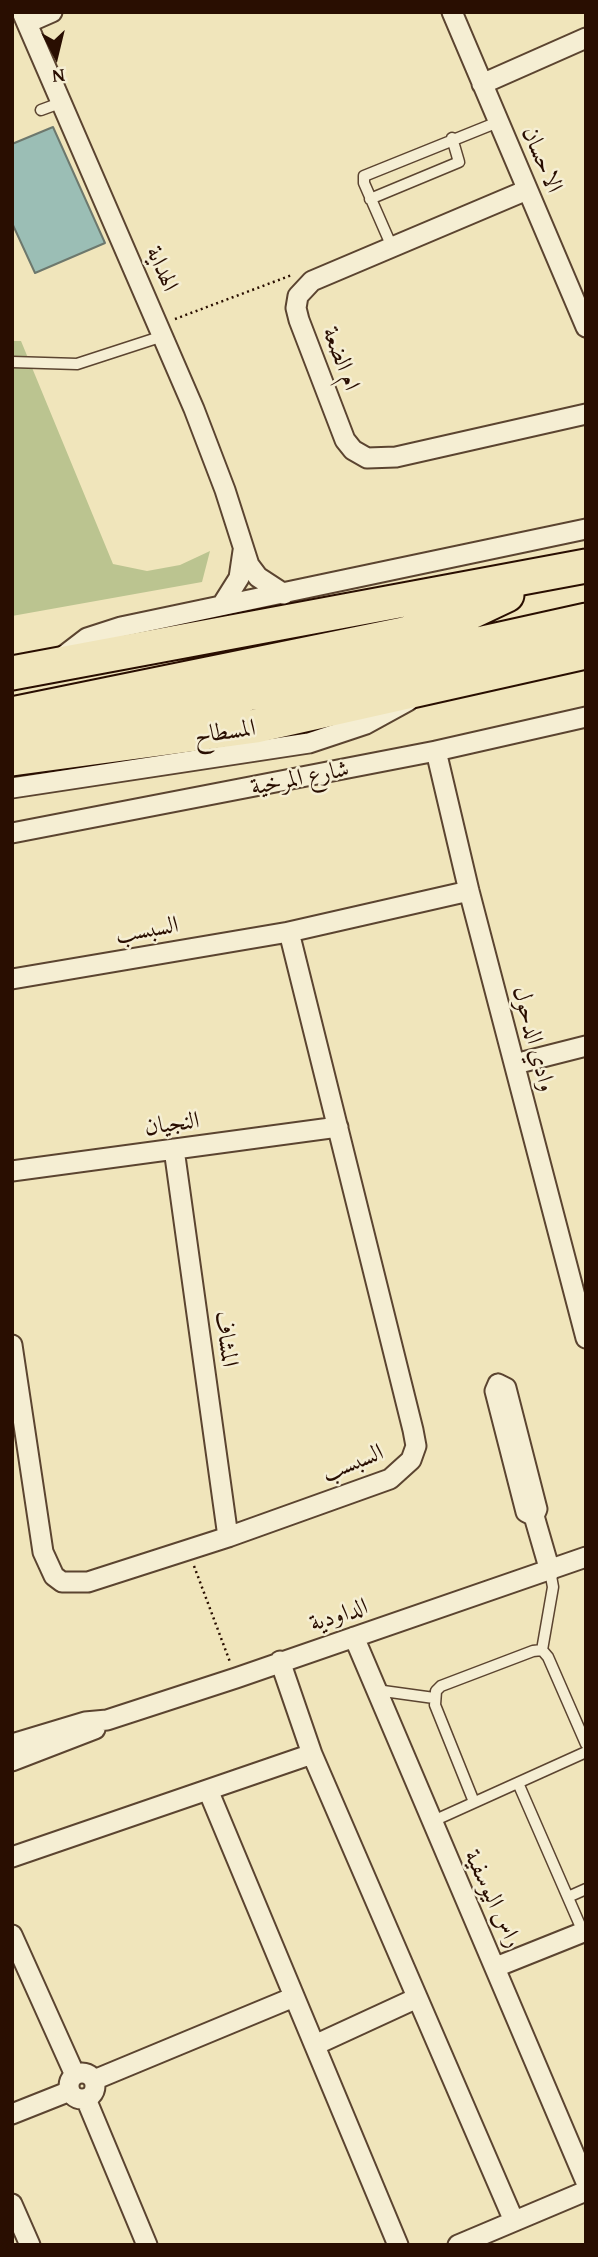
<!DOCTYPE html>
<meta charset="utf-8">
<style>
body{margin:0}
#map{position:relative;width:598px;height:2257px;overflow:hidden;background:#f0e5bb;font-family:"Gentium Book Plus",serif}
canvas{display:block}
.frame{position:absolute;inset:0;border:14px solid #290e01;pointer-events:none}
.north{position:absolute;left:21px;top:21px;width:70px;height:70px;-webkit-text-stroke:5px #f5eed3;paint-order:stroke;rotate:173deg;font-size:19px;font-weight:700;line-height:28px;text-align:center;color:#290e01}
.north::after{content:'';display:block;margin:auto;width:24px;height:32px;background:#290e01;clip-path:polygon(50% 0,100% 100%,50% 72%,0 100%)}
</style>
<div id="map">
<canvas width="598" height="2257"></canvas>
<div class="frame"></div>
<div class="north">N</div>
</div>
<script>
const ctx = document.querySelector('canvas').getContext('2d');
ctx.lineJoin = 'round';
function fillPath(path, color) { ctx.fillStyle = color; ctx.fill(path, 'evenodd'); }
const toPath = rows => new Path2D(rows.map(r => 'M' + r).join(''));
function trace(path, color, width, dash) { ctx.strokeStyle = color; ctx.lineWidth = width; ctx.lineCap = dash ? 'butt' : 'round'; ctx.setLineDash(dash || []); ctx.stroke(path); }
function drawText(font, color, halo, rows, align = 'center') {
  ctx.font = font + ' "Gentium Book Plus",Amiri,serif'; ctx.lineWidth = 5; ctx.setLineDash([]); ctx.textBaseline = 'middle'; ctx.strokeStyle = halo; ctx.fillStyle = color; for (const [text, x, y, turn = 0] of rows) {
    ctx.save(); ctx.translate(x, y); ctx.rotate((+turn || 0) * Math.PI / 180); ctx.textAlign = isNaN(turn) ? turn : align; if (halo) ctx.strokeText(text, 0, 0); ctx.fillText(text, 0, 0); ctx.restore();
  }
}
fillPath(toPath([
 [12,341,21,341,113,564,147,571,180,565,210,551,202,582,12,616]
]), '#bbc490');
const water = toPath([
 [53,127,105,243,35,273,12,223,12,144,53,127]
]);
fillPath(water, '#9bbeb5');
trace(water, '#6d786d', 2);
const service = toPath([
 [41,110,60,103],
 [370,199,459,162,452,138],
 [392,247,364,183,364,176,498,122],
 [12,362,77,364,163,336],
 [542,1650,553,1587,550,1571],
 [376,1690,434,1698],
 [518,1783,583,1932],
 [474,1802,435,1705,436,1691,441,1686,533,1651,542,1650,548,1657,586,1744],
 [431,1822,586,1752],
 [568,1897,586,1889]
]);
const minor = toPath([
 [22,12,194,409,225,490,249,565,258,577,284,594],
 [452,12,586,327],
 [27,23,52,12],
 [482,84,586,38],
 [527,190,312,281,298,296,296,308,299,320,345,440,353,450,367,458,396,457,586,414],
 [222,605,239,578,243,551],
 [57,661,87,638,121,627,586,529],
 [436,751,469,891,586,1338],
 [12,788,309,743,366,724,408,701],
 [12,833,436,751,586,717],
 [12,979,289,932,469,891],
 [515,1064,586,1046],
 [174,1149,228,1537],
 [12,1171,338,1127],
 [12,1345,43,1552,54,1576,62,1582,88,1582,228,1537,390,1479,411,1460,416,1446,413,1430,289,932],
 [498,1384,506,1388,537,1509,534,1516,526,1512,495,1391,498,1384],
 [534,1516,550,1571],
 [354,1637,586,2182],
 [280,1661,312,1754,514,2221],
 [12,1744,85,1722,107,1720,236,1678,586,1557],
 [12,1761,95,1729],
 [208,1790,398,2245],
 [12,1857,312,1754],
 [12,1935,75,2075],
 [496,1967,586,1931],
 [315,2045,417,1998],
 '69 2086a13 13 0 1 1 26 0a13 13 0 1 1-26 0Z',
 [94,2080,294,1997],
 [86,2099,147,2245],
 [12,2114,70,2091],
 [12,2204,30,2245],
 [458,2245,586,2191]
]);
const trunk = toPath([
 [12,673,586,566],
 [17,713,404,634,452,621,507,595],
 [12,736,275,689,586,620],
 [12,759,256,726,586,652]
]);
trace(service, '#5b4430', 13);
trace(minor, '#5b4430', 23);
trace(trunk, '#290e01', 37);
trace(toPath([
 [175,319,292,275],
 [194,1566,230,1662]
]), '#290e01', 2.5, [2, 3.5]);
trace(service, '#f5eed3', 10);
trace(minor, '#f5eed3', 19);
trace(trunk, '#f0e5bb', 33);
drawText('24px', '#290e01', '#f5eed3', [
 ["الاحسان",541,160,67],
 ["الهداية",161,269,66],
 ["ام الضعة",340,359,69],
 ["المسطاح",225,733,-8],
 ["شارع المرخية",300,779,-11],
 ["السبسب",147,931,-10],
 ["وادي الدحول",533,1039,75],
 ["النجيان",172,1125,-8],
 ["المشاف",225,1339,82],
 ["السبسب",353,1464,-22],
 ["الداودية",339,1616,-18],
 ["راس اليوسفية",492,1899,65]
]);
</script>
